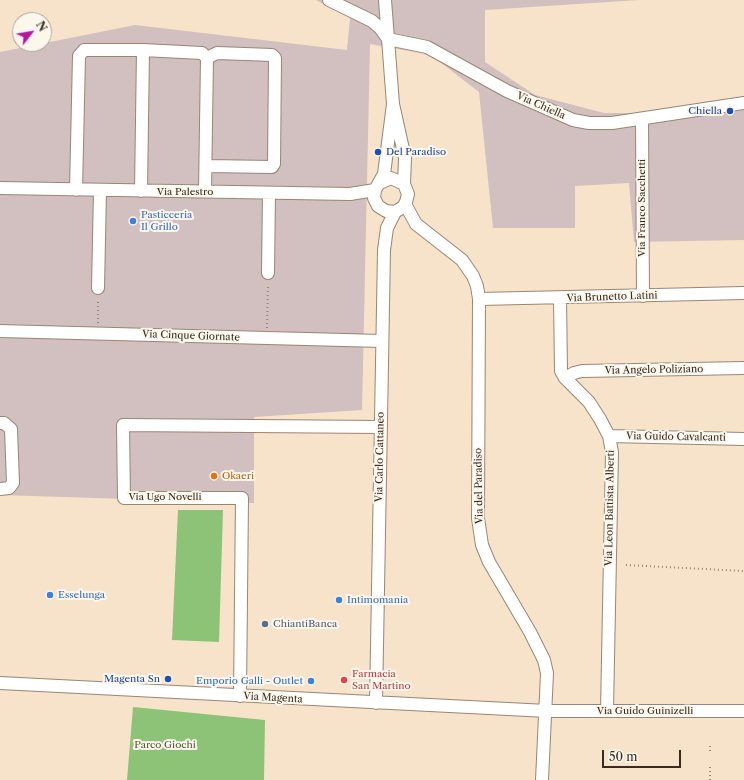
<!DOCTYPE html>
<style>
body{margin:0}
#map{position:relative;width:744px;height:780px;overflow:hidden;background:#f6e3ca;font-family:"Libre Caslon Text",serif}
canvas{display:block}
.north{position:absolute;left:12px;top:12px;width:40px;height:40px;box-sizing:border-box;background:#fbf7ec;border:1px solid #aea59a;border-radius:50%;rotate:59deg;font-size:11px;font-weight:700;line-height:16px;text-align:center;color:#3b2a1e}
.north::after{content:'';display:block;margin:auto;width:14px;height:18px;background:#b5179e;clip-path:polygon(50% 0,100% 100%,50% 72%,0 100%)}
.scale{position:absolute;left:602px;top:750px;width:79px;height:18px;box-sizing:border-box;border:2px solid #3b2a1e;border-top:0;padding-left:5px;font-size:12px;line-height:14px;white-space:nowrap;color:#3b2a1e;-webkit-text-stroke:3px #fbf7ec;paint-order:stroke}
</style>
<div id="map">
<canvas width="744" height="780"></canvas>
<div class="north">N</div>
<div class="scale">50 m</div>
</div>
<script>
const ctx = document.querySelector('canvas').getContext('2d');
ctx.lineJoin = 'round';
function fillPath(path, color) { ctx.fillStyle = color; ctx.fill(path, 'evenodd'); }
const toPath = rows => new Path2D(rows.map(r => 'M' + r).join(''));
function trace(path, color, width, dash) { ctx.strokeStyle = color; ctx.lineWidth = width; ctx.lineCap = dash ? 'butt' : 'round'; ctx.setLineDash(dash || []); ctx.stroke(path); }
function drawText(font, color, halo, rows, align = 'center') {
  ctx.font = font + ' "Libre Caslon Text",serif'; ctx.lineWidth = 4; ctx.setLineDash([]); ctx.textBaseline = 'middle'; ctx.strokeStyle = halo; ctx.fillStyle = color; for (const [text, x, y, turn = 0] of rows) {
    ctx.save(); ctx.translate(x, y); ctx.rotate((+turn || 0) * Math.PI / 180); ctx.textAlign = isNaN(turn) ? turn : align; if (halo) ctx.strokeText(text, 0, 0); ctx.fillText(text, 0, 0); ctx.restore();
  }
}
fillPath(toPath([
 [316,0,639,0,485,10,485,62,535,95,604,113,650,113,744,96,744,240,634,242,629,183,575,186,575,228,493,228,479,92,431,55,370,44,362,410,254,417,254,503,0,495,0,52,135,25,347,50,350,18]
]), '#d2bfbf');
fillPath(toPath([
 [178,510,223,510,219,642,172,640],
 [133,707,265,720,264,780,127,780]
]), '#8dc376');
const minor = toPath([
 [329,0,372,21,380,28,388,39],
 [385,0,393,104,405,158,404,184],
 [388,39,427,47,507,91,573,120,589,123,612,123,744,103],
 [642,120,643,296],
 [206,166,272,167,274,164,275,58,272,55,217,53,207,58],
 [380,183,391,178,404,184,408,194,406,202,403,207,395,212,386,211,378,206,374,198,375,190,384,174,393,104],
 [0,188,350,194,375,190],
 [76,190,79,56,84,50,143,50,202,53,207,58,205,191],
 [141,191,143,50],
 [405,204,416,224,462,260,473,276,477,286,479,299,478,518,482,545,489,562,530,632,544,660,547,673,542,780],
 [268,273,269,193],
 [98,288,100,190],
 [560,298,561,371,565,378,589,402,600,419,609,436,612,452,607,711],
 [479,299,744,293],
 [0,331,382,341],
 [565,378,574,373,582,371,744,368],
 [0,423,4,423,11,429,13,483,9,488,0,489],
 [609,436,744,439],
 [0,683,547,711,744,711],
 [240,696,242,498,124,498,123,425,381,427],
 [376,703,384,250,387,228,395,212]
]);
trace(minor, '#988674', 14);
trace(toPath([
 [98,323,98,299],
 [267,328,268,284],
 [626,565,744,571],
 [710,751,710,743],
 [710,767,710,780]
]), '#988674', 2, [1, 3]);
trace(minor, '#fff', 12);
for (const [x, y, r, color] of [
 [730,111,4,"#1a4fb4"],
 [378,152,4,"#1a4fb4"],
 [133,221,4,"#3f7fe0"],
 [214,476,4,"#e8710a"],
 [50,595,4,"#3f7fe0"],
 [339,600,4,"#3f7fe0"],
 [265,624,4,"#5c6f8a"],
 [168,679,4,"#1a4fb4"],
 [344,680,4,"#e0444e"],
 [311,681,4,"#3f7fe0"]
]) { const dot = new Path2D(); dot.arc(x, y, r, 0, 2 * Math.PI); ctx.fillStyle = color; ctx.fill(dot); trace(dot, '#fbf7ec', 1.5); }
drawText('10px', '#3b2a1e', '#fbf7ec', [
 ["Via Chiella",541,106,24],
 ["Via Palestro",185,192],
 ["Via Franco Sacchetti",642,208,-90],
 ["Via Brunetto Latini",612,297,-2],
 ["Via Cinque Giornate",191,336,2],
 ["Via Angelo Poliziano",654,370,-1],
 ["Via Guido Cavalcanti",676,437,1],
 ["Via Carlo Cattaneo",380,457,-89],
 ["Via del Paradiso",479,486,-91],
 ["Via Ugo Novelli",165,497],
 ["Via Leon Battista Alberti",610,508,-89],
 ["Via Magenta",273,698,3],
 ["Via Guido Guinizelli",645,711]
]);
drawText('10px', '#164399', '#fbf7ec', [
 ["Chiella",722,111],
 ["Del Paradiso",386,152,"left"],
 ["Magenta Sn",160,679]
], 'right');
drawText('10px', '#366cbe', '#fbf7ec', [
 ["Pasticceria",141,215],
 ["Il Grillo",141,227],
 ["Esselunga",58,595],
 ["Intimomania",347,600],
 ["Emporio Galli - Outlet",303,681,"right"]
], 'left');
drawText('10px', '#c56008', '#fbf7ec', [
 ["Okaeri",222,476]
], 'left');
drawText('10px', '#4e5e75', '#fbf7ec', [
 ["ChiantiBanca",273,624]
], 'left');
drawText('10px', '#be3a42', '#fbf7ec', [
 ["Farmacia",352,674],
 ["San Martino",352,686]
], 'left');
drawText('10px', '#545838', '#fbf7ec', [
 ["Parco Giochi",165,745]
]);
</script>
